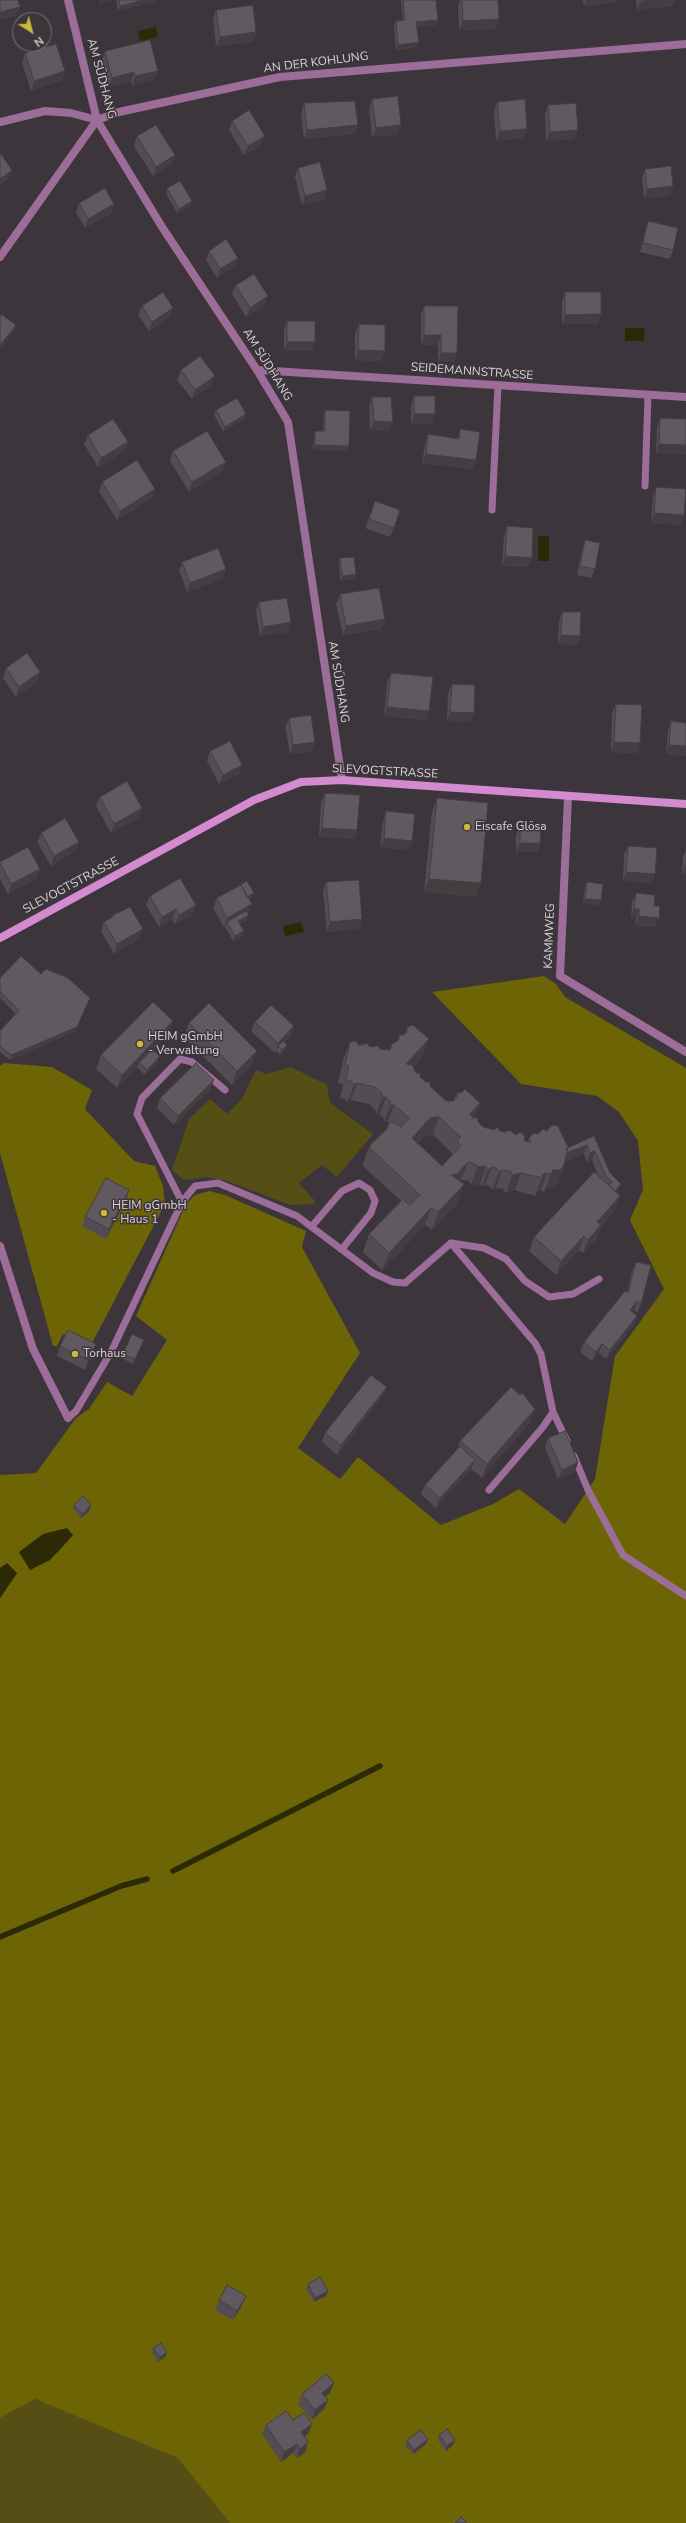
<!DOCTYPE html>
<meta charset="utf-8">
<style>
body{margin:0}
#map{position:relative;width:686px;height:2523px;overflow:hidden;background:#3c353b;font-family:"Nunito Sans",sans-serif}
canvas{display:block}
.north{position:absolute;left:12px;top:12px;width:40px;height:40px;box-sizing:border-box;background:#3c353b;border:1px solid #7a757a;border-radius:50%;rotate:144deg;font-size:11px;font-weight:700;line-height:16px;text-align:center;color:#d8d4d8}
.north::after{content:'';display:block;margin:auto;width:14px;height:18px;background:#c8bb3b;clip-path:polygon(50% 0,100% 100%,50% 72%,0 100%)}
</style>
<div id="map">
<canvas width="686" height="2523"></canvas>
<div class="north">N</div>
</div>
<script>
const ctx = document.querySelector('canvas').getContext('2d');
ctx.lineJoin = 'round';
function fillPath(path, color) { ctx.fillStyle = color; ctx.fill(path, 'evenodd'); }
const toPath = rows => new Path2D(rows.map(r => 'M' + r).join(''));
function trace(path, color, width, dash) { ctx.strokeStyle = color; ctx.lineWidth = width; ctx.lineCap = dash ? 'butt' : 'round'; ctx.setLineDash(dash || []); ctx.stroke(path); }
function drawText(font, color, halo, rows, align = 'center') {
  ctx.font = font + ' "Nunito Sans",sans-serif'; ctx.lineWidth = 3; ctx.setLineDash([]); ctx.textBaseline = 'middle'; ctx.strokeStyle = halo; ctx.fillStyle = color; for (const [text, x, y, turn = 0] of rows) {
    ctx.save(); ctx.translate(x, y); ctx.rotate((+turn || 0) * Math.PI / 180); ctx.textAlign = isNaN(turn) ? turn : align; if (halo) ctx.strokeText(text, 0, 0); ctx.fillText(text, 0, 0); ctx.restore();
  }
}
fillPath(toPath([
 [291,1067,327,1085,330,1103,373,1134,337,1177,322,1165,299,1183,315,1201,313,1204,290,1205,227,1181,208,1177,184,1180,172,1170,189,1119,210,1099,227,1114,242,1099,256,1070,266,1074],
 [35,2399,38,2401,556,2523,0,2523,0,2418]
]), '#554f16');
fillPath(toPath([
 [544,976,556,984,565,997,686,1068,686,2523,230,2523,178,2458,35,2399,0,2418,0,1598,17,1573,0,1568,0,1475,36,1473,76,1418,89,1409,107,1382,132,1396,167,1340,136,1316,186,1204,195,1195,209,1191,225,1195,306,1231,302,1247,360,1353,298,1448,340,1479,358,1457,441,1525,493,1504,519,1489,565,1524,595,1479,615,1356,664,1289,630,1220,643,1190,638,1141,619,1112,597,1096,521,1084,432,992],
 [4,1063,52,1067,92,1090,85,1109,134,1161,155,1166,163,1186,165,1204,91,1345,63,1334,57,1346,53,1346,0,1153,0,1066]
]), '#6d6405');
fillPath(toPath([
 [156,27,158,37,140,41,138,31],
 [625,328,645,328,644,341,625,341],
 [538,536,549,536,549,561,538,561],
 [301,922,304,932,285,936,283,926],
 [67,1528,73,1535,66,1543,50,1560,30,1570,19,1552,43,1534],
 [7,1563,17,1573,0,1598,0,1568]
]), '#2c2906');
trace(toPath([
 [173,1871,380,1766],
 [0,1937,121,1886,147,1879]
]), '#2c2906', 5.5);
trace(toPath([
 [645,486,648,395],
 [492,510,498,386],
 [182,1202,137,1114,142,1098,180,1059,192,1062,225,1090],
 [312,1226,342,1191,359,1183,370,1190,375,1201,371,1213,342,1249],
 [451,1243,484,1248,506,1259,525,1281,549,1297,573,1294,599,1279],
 [553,1412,567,1441],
 [68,1418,76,1411,111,1352,182,1202,195,1186,218,1183,297,1216,373,1273,393,1282,405,1283,451,1243,535,1343,541,1354,553,1412,543,1427,489,1490],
 [574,1456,588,1490,623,1555,686,1596]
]), '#9c6d98', 7);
trace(toPath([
 [68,0,97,120,162,227,257,370,288,422,342,780],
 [0,122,45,111,71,113,97,120],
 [0,257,97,120,119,112,280,77,686,44],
 [257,370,686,397],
 [568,797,560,976,686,1052],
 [0,1246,33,1349,68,1418]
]), '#9c6d98', 8);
trace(toPath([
 [0,938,254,800,301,782,342,780,686,804]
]), '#d48acf', 8);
fillPath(toPath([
 [116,0,155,0,154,2,118,10],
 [401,0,436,0,438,20,436,25,417,27,417,47,396,50,394,26,396,21,403,20],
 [460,0,498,0,496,29,459,30,458,6],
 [583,0,617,0,617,2,584,6],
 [636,0,675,0,672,6,637,10],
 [216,10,256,32,253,42,216,46,213,19],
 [105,51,158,71,154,80,132,86,131,82,109,87,102,60],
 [25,53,62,80,31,91,22,63],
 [372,99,398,134,372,137,369,109],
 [497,102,524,138,496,141,494,111],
 [304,103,354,134,304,139,301,113],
 [548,105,574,139,546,141,545,114],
 [232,121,261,145,244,155,229,130],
 [137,136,175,155,172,164,153,176,134,146],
 [298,168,327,190,324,200,302,205,295,177],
 [645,169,670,196,644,198,642,178],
 [167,188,192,201,190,206,177,213,166,193],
 [79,203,114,204,111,213,85,228,76,212],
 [648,221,673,250,670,259,640,252,645,231],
 [209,251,238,258,234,267,217,278,206,260],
 [236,285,265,306,246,317,232,294],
 [565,292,598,324,562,324,562,301],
 [142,306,173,308,170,317,149,331,138,315],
 [424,306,457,353,453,362,438,362,438,345,421,345,421,315],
 [287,321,312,351,284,351,284,330],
 [359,324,385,351,381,361,355,360,355,334],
 [181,370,211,386,192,399,177,380],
 [414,396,432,423,411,424,411,405],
 [372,397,389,431,370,431,369,406],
 [216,410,245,419,223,431,214,415],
 [325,410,349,446,347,451,313,450,314,435,315,431,323,431,324,415],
 [660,418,686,419,656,453,657,428],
 [460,429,476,460,472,469,422,463,425,444,428,434,457,439],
 [88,435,128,442,124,451,98,467,84,444],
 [173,451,226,462,222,471,189,492,170,461],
 [102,482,155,489,152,498,117,520,99,491],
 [656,487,684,515,680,525,651,523,653,497],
 [375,501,400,510,390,537,365,528],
 [507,526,528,567,502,566,504,536],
 [585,540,595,569,591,578,577,575,582,550],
 [340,558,354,579,340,581,339,563],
 [182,562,226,569,222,579,187,592,179,571],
 [340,594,385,619,381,629,343,635,336,604],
 [259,602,291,622,288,632,260,636,256,611],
 [562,612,580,636,577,645,558,644,559,621],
 [6,668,37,682,16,697,3,678],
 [391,673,429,711,426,720,384,716,387,682],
 [452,684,471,722,447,721,448,693],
 [616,704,640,743,637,753,611,752,612,713],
 [289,718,315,742,312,751,290,754,285,727],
 [671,721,686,723,686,756,666,754,668,731],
 [210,751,239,774,219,784,207,761],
 [325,793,357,830,354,839,319,837,321,802],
 [100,797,139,818,111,833,96,806],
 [437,798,476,897,424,892,432,812],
 [386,811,412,841,409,850,380,847,383,821],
 [520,826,540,843,537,852,516,852,516,835],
 [41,833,79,842,75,851,51,866,37,842],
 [628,846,652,883,623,881,624,855],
 [686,850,686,875,682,875,683,857],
 [0,862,40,869,37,878,8,894,0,879],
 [326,882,362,919,359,929,327,932,323,891],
 [587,882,599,905,583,903,585,887],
 [231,890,252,898,249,899,248,914,247,920,240,924,244,931,242,936,233,941,225,927,224,927,213,908,217,898],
 [636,893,654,906,655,927,635,926,636,918,631,918,632,902],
 [150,896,196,905,192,915,175,924,172,919,159,927,146,905],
 [113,915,139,939,114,954,101,931,104,922,112,917],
 [41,974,88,1003,75,1031,10,1060,0,1052,0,1031,16,1014,0,998,0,978],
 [255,1022,291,1036,284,1042,287,1045,285,1050,280,1055,276,1051,275,1053,251,1031],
 [189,1023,257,1051,252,1064,232,1085,184,1037],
 [407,1027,429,1039,422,1057,413,1067,416,1073,446,1101,453,1101,457,1093,480,1103,474,1118,483,1127,500,1131,524,1141,528,1142,529,1138,567,1148,594,1136,610,1173,621,1184,617,1194,615,1210,601,1226,596,1239,583,1253,579,1250,556,1275,529,1251,534,1237,598,1176,592,1160,587,1162,584,1154,565,1162,558,1183,553,1188,546,1188,544,1192,541,1190,537,1192,535,1196,515,1190,506,1193,503,1189,496,1188,492,1190,490,1186,485,1185,482,1187,480,1184,471,1185,469,1181,461,1180,460,1181,457,1204,432,1230,425,1225,382,1270,363,1252,369,1234,401,1201,363,1166,363,1163,370,1145,386,1130,387,1126,389,1124,388,1122,384,1122,384,1118,380,1115,376,1115,376,1111,369,1104,351,1100,347,1102,345,1099,340,1098,343,1084,338,1083,343,1060,350,1042,380,1049,389,1050,392,1044,397,1041,399,1035,404,1035],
 [433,1135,452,1153,451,1156,442,1166,417,1143,424,1136],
 [168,1034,153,1050,158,1061,145,1075,137,1067,117,1088,96,1069,101,1055],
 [210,1090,174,1125,157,1108,160,1098],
 [129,1190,126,1199,106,1239,82,1226,85,1217],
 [636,1262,641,1304,637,1313,634,1310,632,1312,637,1316,634,1325,606,1359,599,1353,592,1361,580,1352,584,1342,627,1293,632,1271],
 [142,1345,133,1364,121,1358,123,1354],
 [60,1346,93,1353,85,1370,57,1356],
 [383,1396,337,1455,322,1442,325,1433],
 [530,1422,482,1478,471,1469,436,1508,421,1494,425,1485,457,1450,460,1441],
 [548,1438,578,1462,575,1472,558,1479,545,1448],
 [74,1505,90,1510,81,1518,73,1509],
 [308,2284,328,2291,326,2296,314,2302,306,2289],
 [219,2300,242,2305,233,2320,215,2310],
 [153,2348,167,2352,165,2357,158,2362,152,2353],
 [334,2383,330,2393,325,2397,324,2409,312,2420,298,2404,302,2394],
 [293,2420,312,2424,308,2434,304,2436,308,2442,305,2452,297,2458,293,2453,281,2462,262,2434,266,2425],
 [439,2435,453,2445,446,2451,438,2440],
 [407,2440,426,2444,413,2454,405,2445]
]), '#534d53');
fillPath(toPath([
 [99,0,113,0,98,4],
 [144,0,155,0,154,2,118,10,120,6],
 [586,0,617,0,617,2,584,6],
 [646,0,675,0,672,6,637,10,641,1],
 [20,7,17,16,0,20,0,12],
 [499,19,496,29,459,30,463,21],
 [438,20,436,25,415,27,416,22],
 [256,32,253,42,216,46,220,37],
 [419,42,417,47,396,50,398,45],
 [65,71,62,80,31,91,34,81],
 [158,71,154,80,132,86,135,76],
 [134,72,131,82,109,87,112,78],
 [358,125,354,134,304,139,307,130],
 [401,125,398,134,372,137,376,128],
 [527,129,524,138,496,141,500,131],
 [578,130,574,139,546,141,550,132],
 [265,136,261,145,244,155,248,146],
 [175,155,172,164,153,176,156,167],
 [12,170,9,179,0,186,0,179],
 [673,186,670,196,644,198,647,189],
 [327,190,324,200,302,205,305,196],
 [192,201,190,206,177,213,179,209],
 [114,204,111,213,85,228,88,219],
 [238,258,234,267,217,278,220,269],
 [268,296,265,306,246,317,250,308],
 [173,308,170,317,149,331,152,322],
 [601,314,598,324,562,324,565,315],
 [16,325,12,334,0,350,0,345],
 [424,335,441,335,438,345,421,345],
 [287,342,315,342,312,351,284,351],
 [358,350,385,351,381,361,355,360],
 [441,353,457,353,453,362,438,362],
 [215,376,211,386,192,399,195,390],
 [246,414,245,419,223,431,225,427],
 [414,414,435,414,432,423,411,424],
 [374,421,393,422,389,431,370,431],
 [128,442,124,451,98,467,101,458],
 [659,444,686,445,686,455,656,453],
 [315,445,349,446,347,451,313,450],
 [426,454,476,460,472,469,422,463],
 [226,462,222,471,189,492,192,482],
 [155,489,152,498,117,520,120,511],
 [654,513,684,515,680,525,651,523],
 [505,556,532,558,528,567,502,566],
 [226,569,222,579,187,592,190,583],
 [356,574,354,579,340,581,342,576],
 [385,619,381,629,343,635,346,626],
 [291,622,288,632,260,636,263,627],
 [561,635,580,636,577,645,558,644],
 [40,672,37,682,16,697,19,687],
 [387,707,429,711,426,720,384,716],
 [450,712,474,713,471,722,447,721],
 [315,742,312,751,290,754,293,745],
 [614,742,640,743,637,753,611,752],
 [669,745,686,746,686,756,666,754],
 [242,765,239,774,219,784,223,775],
 [142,808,139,818,111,833,114,824],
 [322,828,357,830,354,839,319,837],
 [384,838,412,841,409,850,380,847],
 [79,842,75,851,51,866,54,856],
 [520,843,540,843,537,852,516,852],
 [685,865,686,865,686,875,682,875],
 [40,869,37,878,8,894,11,884],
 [626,872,655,874,652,883,623,881],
 [429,879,481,883,476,897,424,892],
 [254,893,252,898,242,903,244,898],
 [585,899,601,900,599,905,583,903],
 [252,904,248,914,227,922,225,927,224,927,227,918],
 [196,905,192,915,175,924,179,915],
 [176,909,172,919,159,927,162,917],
 [634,909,639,909,636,918,631,918],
 [249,915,247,920,236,925,238,921],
 [639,916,659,918,655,927,635,926],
 [362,919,359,929,327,932,330,922],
 [143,929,139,939,114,954,117,944],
 [244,931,242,936,233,941,235,936],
 [90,998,75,1031,10,1060,11,1055],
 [173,1021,168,1034,140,1064,139,1063,137,1067,117,1088,122,1075],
 [294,1026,291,1036,279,1048,278,1046,276,1051,275,1053,278,1043],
 [429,1039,422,1057,400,1081,406,1064],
 [287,1045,285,1050,280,1055,282,1050],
 [257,1051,252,1064,232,1085,237,1071],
 [160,1056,158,1061,145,1075,147,1070],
 [214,1080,210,1090,174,1125,178,1116],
 [357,1083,351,1100,347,1102,354,1085],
 [382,1097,386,1097,380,1115,376,1115],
 [480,1103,473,1121,470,1114],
 [390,1105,394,1105,388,1122,384,1122],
 [439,1117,433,1135,424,1136,405,1155,412,1138,430,1118],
 [587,1145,584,1154,561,1164,564,1154],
 [595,1151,592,1160,587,1162,590,1153],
 [468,1162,461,1180,450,1191,451,1175],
 [564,1165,558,1183,553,1188,546,1188,544,1192,553,1170],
 [486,1166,480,1184,471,1185,477,1167],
 [492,1167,485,1185,482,1187,488,1170],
 [502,1170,496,1188,492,1190,499,1172],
 [521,1173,515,1190,506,1193,512,1175],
 [547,1173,541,1190,537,1192,535,1196,543,1174],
 [621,1184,618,1193,608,1204,612,1194],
 [463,1186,457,1204,432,1230,438,1212],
 [129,1190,126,1199,106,1239,109,1229],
 [620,1196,615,1210,601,1226,596,1239,583,1253,588,1240,597,1222],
 [431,1208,425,1225,382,1270,389,1253],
 [584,1236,579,1250,556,1275,561,1261],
 [637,1301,634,1310,627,1319,630,1310],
 [637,1316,634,1325,606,1359,610,1350],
 [96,1344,93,1353,85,1370,88,1360],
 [602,1344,599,1353,592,1361,596,1352],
 [387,1387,383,1396,337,1455,341,1445],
 [535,1409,530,1422,482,1478,487,1464],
 [475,1460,471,1469,436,1508,440,1498],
 [578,1462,575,1472,558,1479,562,1470],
 [91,1505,90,1510,81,1518,83,1514],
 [328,2291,326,2296,314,2302,315,2298],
 [246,2296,242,2305,233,2320,237,2311],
 [167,2352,165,2357,158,2362,160,2357],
 [334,2383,330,2393,319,2402,322,2393],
 [328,2400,324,2409,312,2420,315,2410],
 [312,2424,308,2434,297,2441,301,2432],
 [428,2439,426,2444,413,2454,414,2450],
 [455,2440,453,2445,446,2451,447,2446],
 [308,2442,305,2452,297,2458,300,2449],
 [297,2444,293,2453,281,2462,284,2452]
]), '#443e43');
const building = toPath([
 [0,0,18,0,20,7,0,12,0,0],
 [119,0,144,0,120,6,119,0],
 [403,0,436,0,438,20,416,22,419,42,398,45,396,21,405,20,403,0],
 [462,0,498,0,499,19,463,21,462,0],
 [253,5,256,32,220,37,216,10,253,5],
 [150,40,158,71,135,76,134,72,112,78,105,51,150,40],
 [56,44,65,71,34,81,25,53,56,44],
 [398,96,401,125,376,128,372,99,398,96],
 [525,99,527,129,500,131,497,102,525,99],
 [355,101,358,125,307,130,304,103,355,101],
 [576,103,578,130,550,132,548,105,576,103],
 [249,110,265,136,248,146,232,121,249,110],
 [156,125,175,155,156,167,137,136,156,125],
 [0,154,1,154,12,170,0,179,0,154],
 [320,162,327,190,305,196,298,168,320,162],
 [671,166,673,186,647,189,645,169,671,166],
 [180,181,192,201,179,209,167,188,180,181],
 [105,188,114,204,88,219,79,203,105,188],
 [648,221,678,228,673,250,643,243,648,221],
 [226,239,238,258,220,269,209,251,226,239],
 [254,274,268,296,250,308,236,285,254,274],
 [163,292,173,308,152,322,142,306,163,292],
 [565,292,601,292,601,314,565,315,565,292],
 [424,306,458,306,457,353,441,353,441,335,424,335,424,306],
 [1,314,16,325,0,345,0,316,1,314],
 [287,321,315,321,315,342,287,342,287,321],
 [359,324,385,325,385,351,358,350,359,324],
 [200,356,215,376,195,390,181,370,200,356],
 [414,396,435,396,435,414,414,414,414,396],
 [372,397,391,397,393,422,374,421,372,397],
 [237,398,246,414,225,427,216,410,237,398],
 [325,410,350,411,349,446,315,445,315,431,325,431,325,410],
 [660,418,686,419,686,445,659,444,660,418],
 [113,419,128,442,101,458,88,435,113,419],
 [460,429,480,432,476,460,426,454,428,434,459,439,460,429],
 [207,431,226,462,192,482,173,451,207,431],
 [137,460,155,489,120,511,102,482,137,460],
 [656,487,686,489,684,515,654,513,656,487],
 [375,501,400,510,394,528,369,519,375,501],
 [507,526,533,528,532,558,505,556,507,526],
 [585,540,600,543,595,569,580,566,585,540],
 [218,548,226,569,190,583,182,562,218,548],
 [354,557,356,574,342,576,340,558,354,557],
 [379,588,385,619,346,626,340,594,379,588],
 [287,598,291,622,263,627,259,602,287,598],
 [562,612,581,612,580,636,561,635,562,612],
 [27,653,40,672,19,687,6,668,27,653],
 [391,673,433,677,429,711,387,707,391,673],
 [452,684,475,685,474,713,450,712,452,684],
 [616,704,642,705,640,743,614,742,616,704],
 [311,715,315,742,293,745,289,718,311,715],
 [671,721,686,723,686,746,669,745,671,721],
 [230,741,242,765,223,775,210,751,230,741],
 [127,781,142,808,114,824,100,797,127,781],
 [325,793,360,795,357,830,322,828,325,793],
 [437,798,488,803,481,883,429,879,437,798],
 [386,811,415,814,412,841,384,838,386,811],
 [65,818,79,842,54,856,41,833,65,818],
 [520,826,541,826,540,843,520,843,520,826],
 [628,846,657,848,655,874,626,872,628,846],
 [28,847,40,869,11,884,0,863,0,862,28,847],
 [180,878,196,905,179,915,176,909,162,917,150,896,180,878],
 [359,880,362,919,330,922,326,882,359,880],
 [247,881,254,893,247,897,241,885,231,890,247,881],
 [587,882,603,884,601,900,585,899,587,882],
 [241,885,252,904,227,918,217,898,241,885],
 [636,893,655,895,654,906,660,906,659,918,639,916,639,909,634,909,636,893],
 [130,907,143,929,117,944,104,922,114,916,113,915,130,907],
 [246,911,249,915,238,921,244,931,235,936,227,922,246,911],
 [21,956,41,974,46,969,68,978,90,998,77,1027,11,1055,0,1046,0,1031,19,1010,0,992,0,978,21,956],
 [153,1002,173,1021,122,1075,101,1055,153,1002],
 [209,1003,257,1051,237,1071,189,1023,209,1003],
 [271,1005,294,1026,278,1043,255,1022,271,1005],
 [413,1025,429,1039,406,1064,412,1065,416,1073,420,1073,420,1077,426,1082,430,1082,430,1086,446,1101,453,1101,457,1097,457,1093,461,1093,465,1089,480,1103,470,1114,473,1118,478,1118,478,1122,483,1127,494,1130,498,1127,500,1131,505,1132,509,1130,516,1135,520,1132,525,1136,524,1141,531,1142,529,1138,534,1133,538,1134,543,1129,547,1131,552,1125,558,1126,568,1147,564,1165,560,1170,553,1170,551,1174,547,1173,543,1174,542,1178,521,1173,512,1175,510,1171,502,1170,499,1172,496,1168,492,1167,488,1170,486,1166,477,1167,475,1164,468,1162,457,1174,451,1175,464,1184,463,1186,438,1212,431,1208,389,1253,369,1234,403,1199,410,1205,420,1195,370,1148,370,1145,389,1127,387,1126,391,1122,394,1122,401,1127,409,1118,394,1105,390,1105,390,1101,386,1097,382,1097,382,1093,375,1087,357,1083,354,1085,351,1081,346,1080,349,1066,345,1065,350,1042,356,1041,358,1045,363,1045,367,1043,370,1047,378,1046,380,1049,390,1050,392,1044,399,1040,399,1035,404,1035,407,1032,407,1027,413,1025],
 [439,1117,461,1137,457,1141,461,1146,442,1166,412,1138,430,1118,439,1117],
 [283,1041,287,1045,282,1050,278,1046,283,1041],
 [152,1049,160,1056,147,1070,139,1063,152,1049],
 [196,1063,214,1080,178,1116,160,1098,196,1063],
 [594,1136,610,1173,621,1184,615,1191,608,1185,612,1182,606,1176,595,1151,590,1153,587,1145,566,1153,567,1148,594,1136],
 [594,1172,620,1196,597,1222,601,1225,588,1240,584,1236,561,1261,534,1237,594,1172],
 [106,1178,129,1190,109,1229,85,1217,106,1178],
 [636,1262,651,1265,641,1304,637,1301,630,1310,637,1316,610,1350,602,1344,596,1352,584,1342,625,1291,628,1293,636,1262],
 [68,1330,96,1344,88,1360,60,1346,68,1330],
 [132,1334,144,1340,135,1359,123,1354,132,1334],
 [371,1375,387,1387,341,1445,325,1433,371,1375],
 [511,1387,520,1395,522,1393,535,1409,487,1464,460,1441,511,1387],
 [565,1431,578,1462,562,1470,548,1438,565,1431],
 [460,1446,475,1460,440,1498,425,1485,460,1446],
 [83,1496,91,1505,83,1514,74,1505,83,1496],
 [320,2277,328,2291,315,2298,308,2284,320,2277],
 [227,2285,246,2296,237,2311,219,2300,227,2285],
 [161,2343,167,2352,160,2357,153,2348,161,2343],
 [326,2374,334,2383,322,2393,328,2400,315,2410,302,2394,326,2374],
 [286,2411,293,2420,304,2413,312,2424,301,2432,308,2442,300,2449,297,2444,284,2452,266,2425,286,2411],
 [447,2429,455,2440,447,2446,439,2435,447,2429],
 [421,2430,428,2439,414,2450,407,2440,421,2430],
 [461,2517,467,2523,455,2523,461,2517]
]);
fillPath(building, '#615960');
trace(building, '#443e43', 1);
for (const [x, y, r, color] of [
 [467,827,4,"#c8bb3b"],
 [140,1044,4,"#c8bb3b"],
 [104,1213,4,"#c8bb3b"],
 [75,1354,4,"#c8bb3b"]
]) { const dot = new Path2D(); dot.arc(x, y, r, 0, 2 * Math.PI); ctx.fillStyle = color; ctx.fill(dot); trace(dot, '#3c353b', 1.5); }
drawText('12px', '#d8d4d8', '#3c353b', [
 ["AN DER KOHLUNG",316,63,-7],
 ["AM SÜDHANG",101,79,75],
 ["AM SÜDHANG",267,365,58],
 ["SEIDEMANNSTRASSE",472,372,4],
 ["AM SÜDHANG",338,682,81],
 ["SLEVOGTSTRASSE",385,772,3],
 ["SLEVOGTSTRASSE",71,886,-28],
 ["KAMMWEG",550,936,-88]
]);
drawText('12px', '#d8d4d8', '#3c353b', [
 ["Eiscafe Glösa",475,827],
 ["HEIM gGmbH",148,1037],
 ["- Verwaltung",148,1051],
 ["HEIM gGmbH",112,1206],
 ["- Haus 1",112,1220],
 ["Torhaus",83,1354]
], 'left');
</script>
